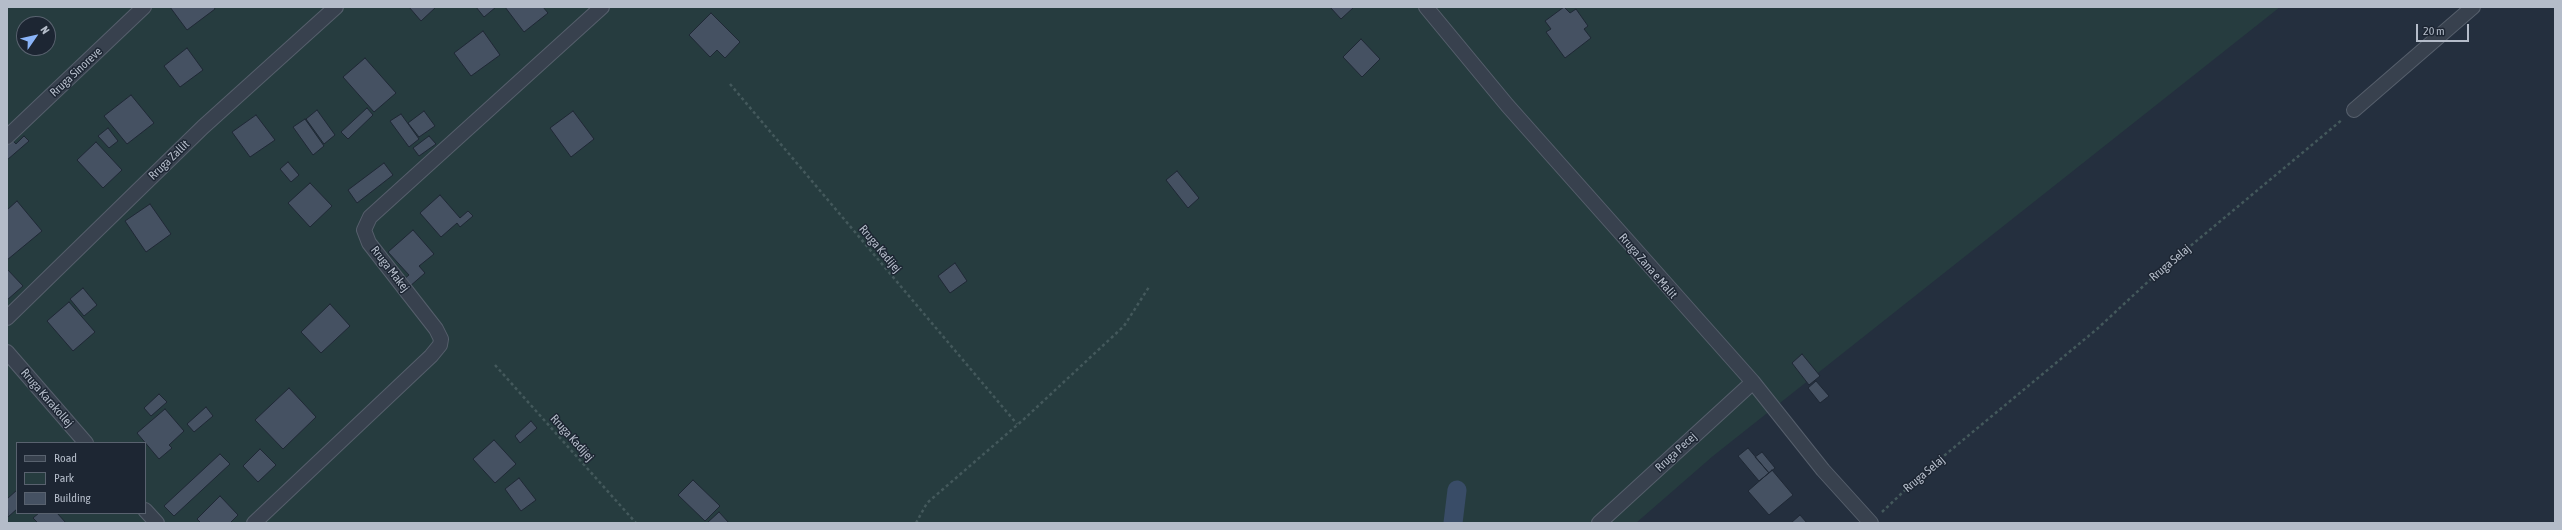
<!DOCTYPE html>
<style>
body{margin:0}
#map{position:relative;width:2562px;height:530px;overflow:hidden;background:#242f3e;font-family:"Asap Condensed",sans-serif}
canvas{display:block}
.frame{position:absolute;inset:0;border:8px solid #b4bcc9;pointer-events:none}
.legend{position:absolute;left:16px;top:442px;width:130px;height:72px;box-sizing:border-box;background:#1d2633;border:1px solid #59626f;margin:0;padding:5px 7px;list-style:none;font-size:12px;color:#b4bcc9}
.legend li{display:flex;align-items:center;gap:8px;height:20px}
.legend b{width:20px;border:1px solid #59626f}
.north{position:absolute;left:16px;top:16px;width:40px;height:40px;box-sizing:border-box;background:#1d2633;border:1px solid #59626f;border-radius:50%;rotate:56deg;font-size:11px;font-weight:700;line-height:16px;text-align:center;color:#b4bcc9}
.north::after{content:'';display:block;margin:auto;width:14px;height:18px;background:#8ab4f8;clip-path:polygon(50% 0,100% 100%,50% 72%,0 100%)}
.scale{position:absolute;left:2416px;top:24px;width:53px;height:18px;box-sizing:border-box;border:2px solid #b4bcc9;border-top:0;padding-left:5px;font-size:12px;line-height:14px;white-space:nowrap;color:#b4bcc9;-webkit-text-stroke:3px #1d2633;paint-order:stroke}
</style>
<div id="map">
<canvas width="2562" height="530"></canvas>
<div class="frame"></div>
<ul class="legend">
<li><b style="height:5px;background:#38414e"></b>Road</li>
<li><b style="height:11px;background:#263c3f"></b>Park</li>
<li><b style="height:11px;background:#455162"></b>Building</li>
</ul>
<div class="north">N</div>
<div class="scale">20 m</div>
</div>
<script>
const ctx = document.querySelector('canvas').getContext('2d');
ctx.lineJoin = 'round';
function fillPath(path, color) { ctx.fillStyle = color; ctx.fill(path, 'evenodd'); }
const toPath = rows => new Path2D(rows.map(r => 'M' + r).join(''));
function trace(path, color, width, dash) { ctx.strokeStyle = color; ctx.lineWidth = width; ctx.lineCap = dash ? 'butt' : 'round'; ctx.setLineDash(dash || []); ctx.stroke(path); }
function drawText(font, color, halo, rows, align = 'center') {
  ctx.font = font + ' "Asap Condensed",sans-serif'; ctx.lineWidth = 3; ctx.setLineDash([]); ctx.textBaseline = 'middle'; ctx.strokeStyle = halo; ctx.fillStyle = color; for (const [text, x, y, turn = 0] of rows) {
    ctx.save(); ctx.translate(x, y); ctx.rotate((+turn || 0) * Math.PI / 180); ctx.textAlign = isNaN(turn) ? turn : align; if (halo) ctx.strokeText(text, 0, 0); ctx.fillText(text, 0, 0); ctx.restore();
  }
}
fillPath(toPath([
 [7,7,2280,7,1713,456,1636,523,7,523],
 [24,24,48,24,48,48,24,48],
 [17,443,145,443,145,513,17,513]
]), '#263c3f');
trace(toPath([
 [1453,523,1457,490]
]), '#394c67', 19);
const building = toPath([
 [170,7,214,7,215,9,187,30,170,7],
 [409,7,436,7,421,21,409,7],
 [476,7,496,7,484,17,476,7],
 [505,7,543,7,548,13,524,32,505,7],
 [1330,7,1354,7,1341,19,1330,7],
 [1564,7,1570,13,1576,9,1588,26,1584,29,1591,38,1565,58,1546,32,1551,29,1545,21,1564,7],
 [711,13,740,42,725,58,717,50,710,57,689,35,711,13],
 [483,31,500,55,471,76,454,53,483,31],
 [1361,39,1380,59,1362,77,1343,57,1361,39],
 [187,48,203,70,180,87,164,66,187,48],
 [365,58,396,93,374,112,343,77,365,58],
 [131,95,154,123,127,144,104,116,131,95],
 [367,108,373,115,348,139,341,132,367,108],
 [317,110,335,135,324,144,306,119,317,110],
 [424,111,435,126,419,137,408,123,424,111],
 [573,111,594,139,571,157,550,128,573,111],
 [401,114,419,139,409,147,390,121,401,114],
 [256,115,275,140,250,157,232,132,256,115],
 [305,119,324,146,313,155,293,127,305,119],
 [108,128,118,141,109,148,98,136,108,128],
 [24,136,29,141,7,160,7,139,9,137,16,144,24,136],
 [429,136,436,144,419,156,413,148,429,136],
 [96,142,122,170,103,188,77,160,96,142],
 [288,162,299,175,291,182,280,169,288,162],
 [384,163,393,175,357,203,348,190,384,163],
 [1177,171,1199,198,1188,208,1166,180,1177,171],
 [310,183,332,206,310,227,288,203,310,183],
 [440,195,460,218,468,211,473,216,460,227,457,223,441,237,420,213,440,195],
 [17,201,42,231,7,260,7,210,17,201],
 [150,204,171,234,146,252,125,221,150,204],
 [413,230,434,254,419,266,425,273,409,287,403,280,409,275,388,252,413,230],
 [955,263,967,281,950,293,938,276,955,263],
 [7,269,23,286,7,300,7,269],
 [83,288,97,305,84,316,70,299,83,288],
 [69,302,95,332,73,351,47,321,69,302],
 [330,304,350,326,321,353,301,332,330,304],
 [1802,354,1820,376,1809,385,1792,363,1802,354],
 [1816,381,1829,396,1820,403,1808,388,1816,381],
 [289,388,316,417,283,449,255,420,289,388],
 [159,394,167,402,151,416,144,408,159,394],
 [206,407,213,416,194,432,187,424,206,407],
 [165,409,184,431,169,445,172,448,159,459,137,433,165,409],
 [531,421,537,428,520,443,515,436,531,421],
 [494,440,516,464,495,483,473,459,494,440],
 [1748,448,1769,473,1759,481,1738,456,1748,448],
 [260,449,276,465,258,482,243,466,260,449],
 [1762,452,1775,468,1769,473,1755,457,1762,452],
 [220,454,230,464,174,516,164,506,220,454],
 [1772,470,1793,495,1769,515,1748,491,1772,470],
 [519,478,536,500,521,511,505,489,519,478],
 [693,480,720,506,705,521,678,495,693,480],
 [17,490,17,509,8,517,7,499,17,490],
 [220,496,238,515,230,523,201,523,197,519,220,496],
 [719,512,729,523,707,523,719,512],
 [39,513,57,513,66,523,38,523,33,518,39,513],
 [1800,515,1807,523,1791,523,1800,515]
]);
fillPath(building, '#455162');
trace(building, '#1f2835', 1);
const street = toPath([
 [1426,7,1507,105,1753,382,1823,470,1871,523],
 [2354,110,2473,7],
 [7,137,144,7],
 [7,318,203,127,336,7],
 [7,352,86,443],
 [145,510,157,523],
 [254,523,431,356,440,345,441,339,436,329,369,243,364,230,370,217,602,7],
 [1599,523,1753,382]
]);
trace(street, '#565f6c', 16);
trace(toPath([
 [730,84,1017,424],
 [495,365,636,523],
 [1882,512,1922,474,2097,329,2152,278,2343,119],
 [916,523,927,503,1023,420,1124,326,1149,287]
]), '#44595c', 2.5, [3, 3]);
trace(street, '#38414e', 14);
drawText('12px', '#b4bcc9', '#1d2633', [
 ["Rruga Sinoreve",76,72,-43],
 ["Rruga Zallit",169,160,-44],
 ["Rruga Kadijej",880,249,50],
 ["Rruga Selaj",2170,263,-40],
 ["Rruga Zana e Malit",1648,266,49],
 ["Rruga Makej",390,269,52],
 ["Rruga Karakollej",47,398,49],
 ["Rruga Kadijej",572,438,48],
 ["Rruga Pecej",1676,452,-43],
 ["Rruga Selaj",1924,474,-40]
]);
</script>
